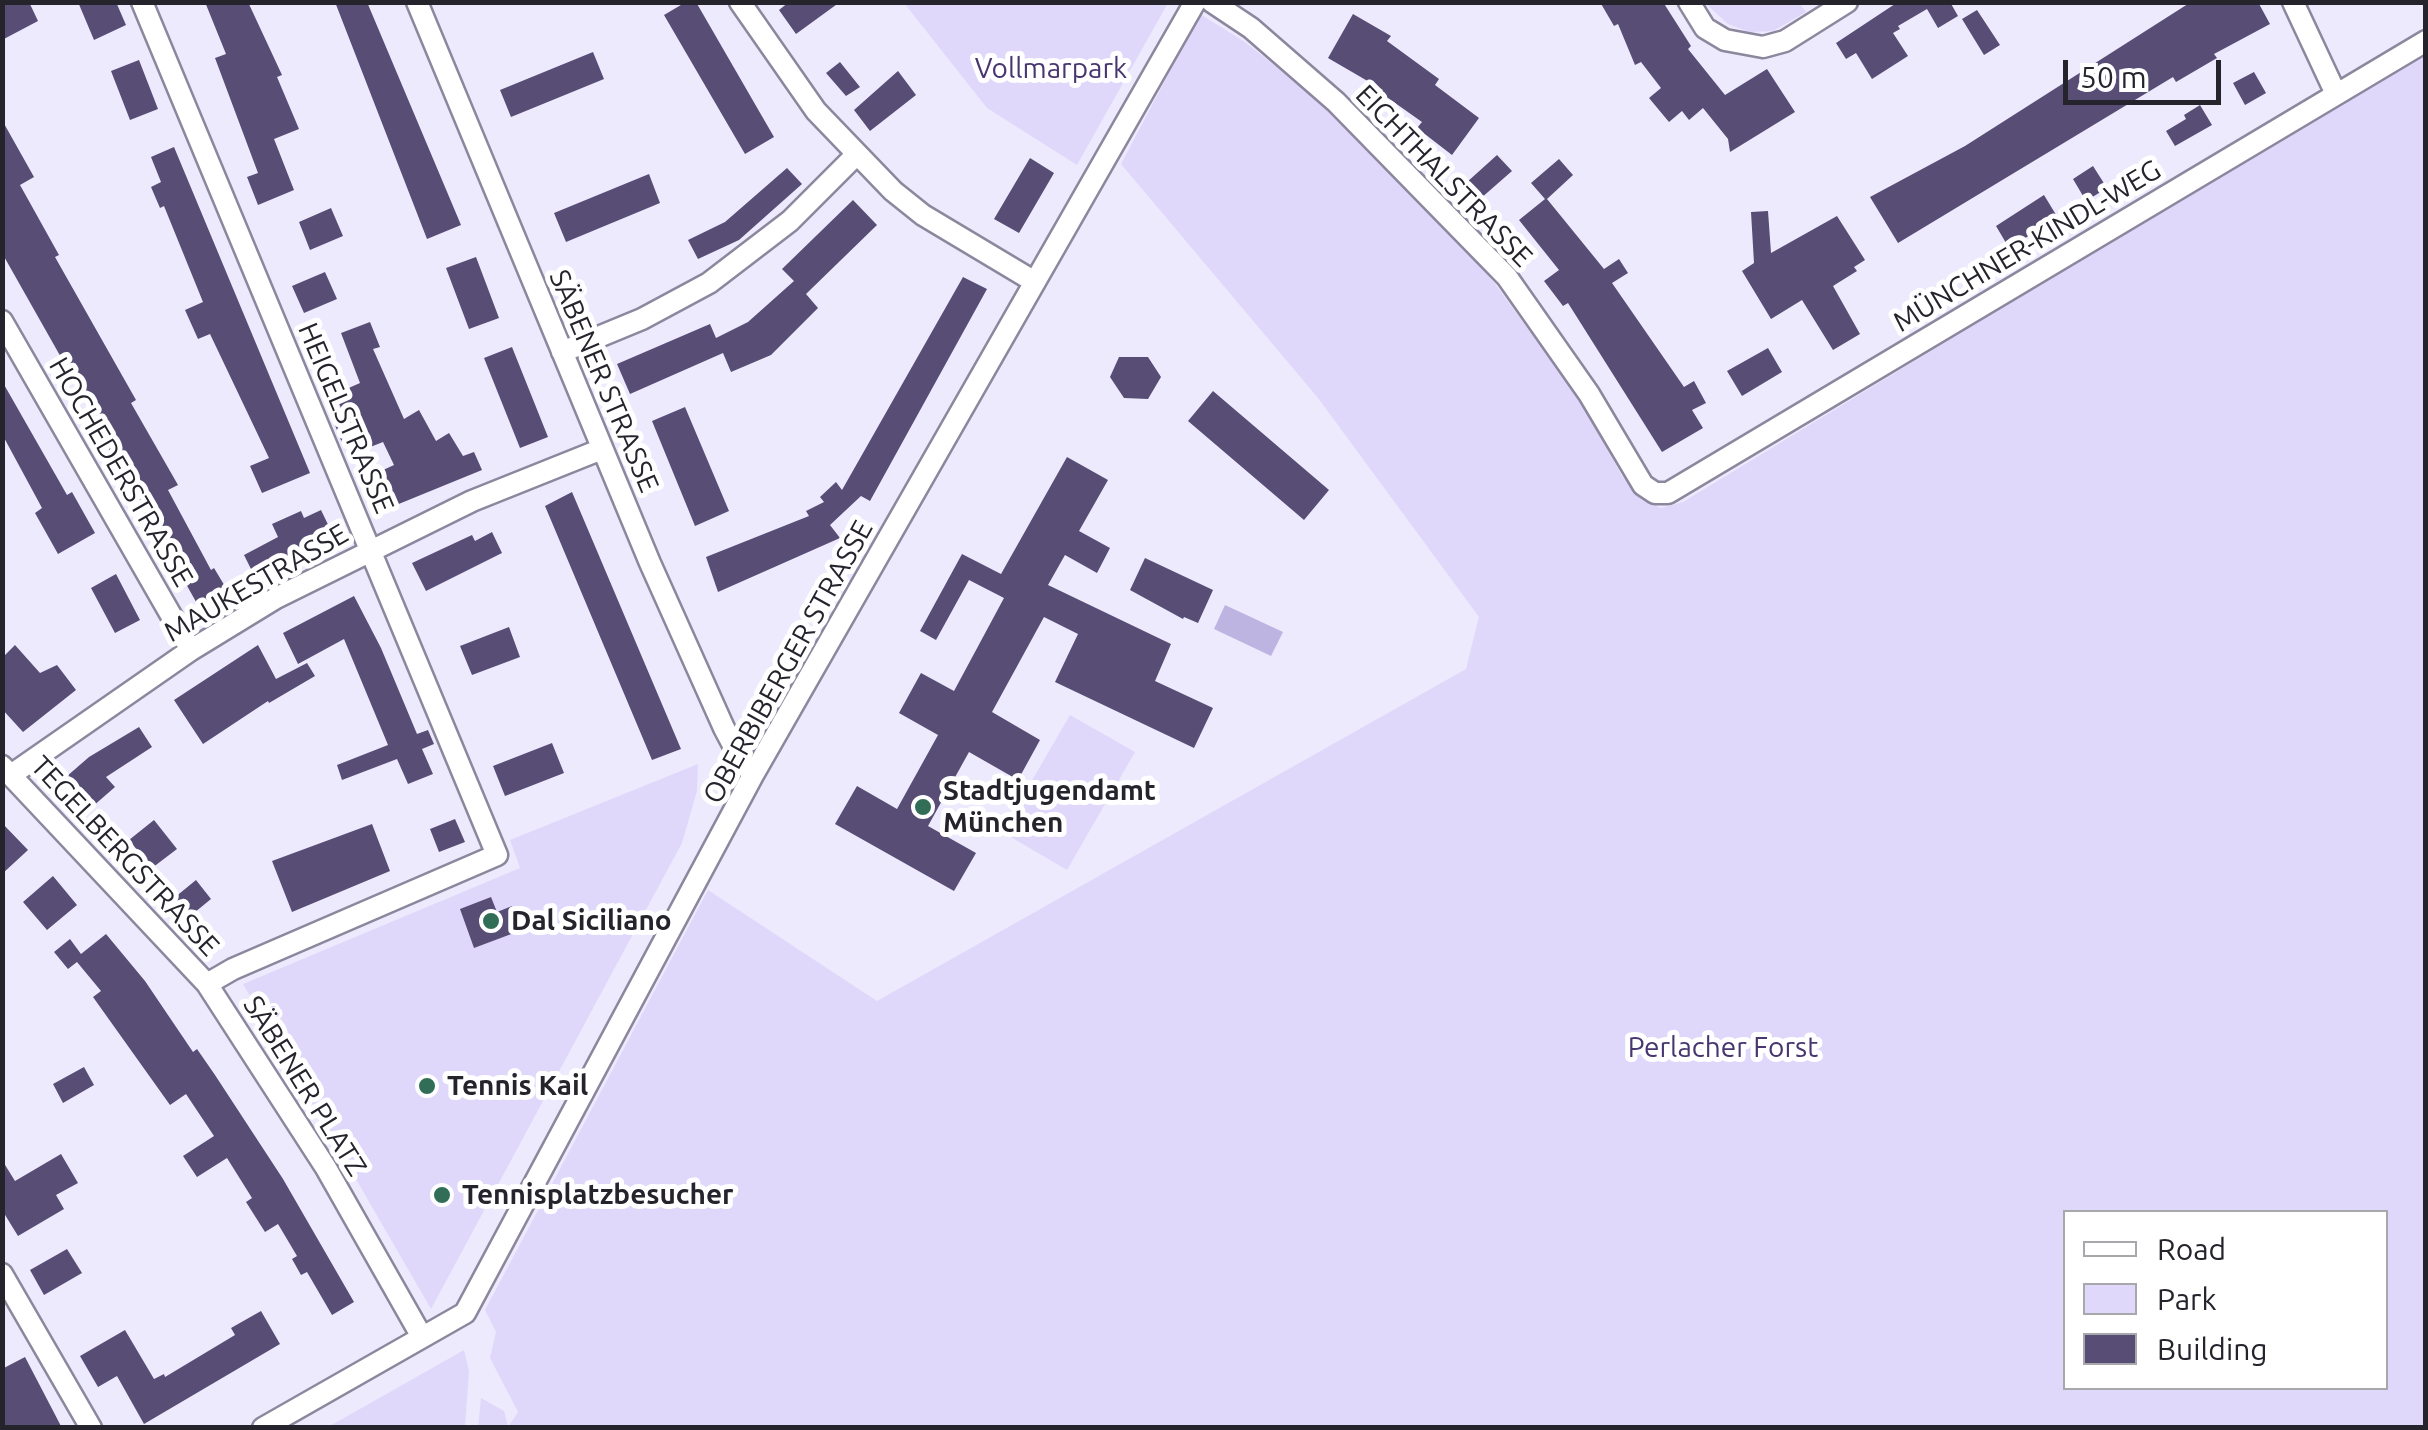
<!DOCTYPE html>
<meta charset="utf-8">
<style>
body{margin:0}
#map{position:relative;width:2428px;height:1430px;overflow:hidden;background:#eeeafd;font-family:Ubuntu,sans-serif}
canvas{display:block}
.frame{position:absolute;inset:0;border:5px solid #25232c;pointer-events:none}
.legend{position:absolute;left:2063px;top:1210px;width:325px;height:180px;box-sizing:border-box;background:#fff;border:2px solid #a8a7ab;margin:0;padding:12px 18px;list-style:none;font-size:30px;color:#25232c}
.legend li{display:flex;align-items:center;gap:20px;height:50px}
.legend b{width:50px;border:2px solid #a8a7ab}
.scale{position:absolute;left:2063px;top:60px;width:158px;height:45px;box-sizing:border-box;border:5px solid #25232c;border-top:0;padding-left:12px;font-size:30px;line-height:35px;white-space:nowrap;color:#25232c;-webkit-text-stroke:8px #fff;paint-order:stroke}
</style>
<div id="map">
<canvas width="2428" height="1430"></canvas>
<div class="frame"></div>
<ul class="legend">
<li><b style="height:12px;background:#fff"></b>Road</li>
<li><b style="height:28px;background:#e0d8fb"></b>Park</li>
<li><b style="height:28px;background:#574d75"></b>Building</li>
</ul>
<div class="scale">50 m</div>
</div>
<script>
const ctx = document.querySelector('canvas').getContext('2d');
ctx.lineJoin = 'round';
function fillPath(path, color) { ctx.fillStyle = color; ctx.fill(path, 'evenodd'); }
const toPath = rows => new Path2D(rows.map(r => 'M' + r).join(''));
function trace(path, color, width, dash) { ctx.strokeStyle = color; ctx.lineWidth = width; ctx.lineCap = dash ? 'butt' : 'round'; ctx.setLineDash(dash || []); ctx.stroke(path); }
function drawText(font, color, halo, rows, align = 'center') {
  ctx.font = font + ' Ubuntu,sans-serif'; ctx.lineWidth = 10; ctx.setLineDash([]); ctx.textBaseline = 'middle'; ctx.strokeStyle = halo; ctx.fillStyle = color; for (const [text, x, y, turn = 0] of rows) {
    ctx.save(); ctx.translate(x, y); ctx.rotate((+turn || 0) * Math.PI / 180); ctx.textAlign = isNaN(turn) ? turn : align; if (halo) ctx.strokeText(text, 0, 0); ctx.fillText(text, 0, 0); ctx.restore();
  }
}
fillPath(toPath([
 [904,3,1168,3,1077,165,987,108],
 [1705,3,1799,3,1806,12,1773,31,1749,32,1728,24],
 [1200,14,1245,42,1327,107,1430,208,1496,285,1579,399,1622,476,1644,500,1661,508,1683,502,2425,50,2425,1427,478,1428,481,1398,504,1411,508,1427,518,1412,490,1358,496,1332,485,1310,708,890,877,1001,1466,669,1479,617,1318,398,1121,164],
 [2066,1212,2386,1212,2386,1388,2066,1388],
 [1070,715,1135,752,1067,870,1002,832],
 [698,764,697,791,682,843,431,1309,243,984,520,868,510,840],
 [464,1350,469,1371,465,1427,328,1427]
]), '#e0d8fb');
fillPath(toPath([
 [1225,605,1283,632,1271,656,1214,629]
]), '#beb4e2');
fillPath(toPath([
 [2,2,29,2,38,21,2,40],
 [78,2,116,2,126,25,94,40],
 [205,2,248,2,282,75,277,77,299,129,274,139,294,190,258,205,247,177,258,173,215,58,226,54],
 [335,2,367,2,461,225,427,239],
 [686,2,696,2,774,137,745,154,664,15],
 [789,2,840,2,796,34,779,10],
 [1600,2,1663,2,1691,46,1688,49,1725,95,1767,69,1795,112,1730,152,1728,139,1703,108,1689,120,1682,111,1669,122,1649,98,1661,88,1641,62,1635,65,1618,24,1614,26],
 [1898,2,1950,2,1958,16,1938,28,1927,9,1898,26,1900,29,1893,33,1908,56,1872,79,1856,53,1846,59,1836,43],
 [2191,2,2258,2,2270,24,2214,54,2217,58,2176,82,2173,77,1898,243,1870,197,1965,146],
 [1977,10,2000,45,1984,55,1962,19],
 [1353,14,1391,36,1387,41,1439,79,1435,85,1479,118,1452,155,1417,128,1422,122,1381,93,1383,90,1328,58],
 [593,52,604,79,511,117,500,90],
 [139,60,158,109,130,120,111,71],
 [840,62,860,87,846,96,826,73],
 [898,71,916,95,870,131,854,110],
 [2254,72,2266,93,2245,105,2233,83],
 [2200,105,2212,125,2175,146,2166,131,2186,119,2184,115],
 [2,120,34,177,20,185,59,255,55,257,136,400,131,403,178,485,168,490,211,570,214,568,229,593,200,609,171,557,168,559,148,522,150,520,107,446,110,444,2,253],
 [174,147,310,473,262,493,250,466,269,458,210,334,198,339,185,310,203,302,164,206,160,208,151,187,161,182,151,157],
 [1497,155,1512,171,1480,199,1466,183],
 [1030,158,1054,173,1019,233,994,219],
 [1559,159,1573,175,1547,199,1604,269,1619,259,1628,273,1612,283,1684,387,1694,381,1706,403,1692,410,1703,428,1662,452,1568,303,1563,306,1544,281,1559,270,1519,220,1545,199,1531,183],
 [2093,166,2107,188,2086,201,2073,179],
 [787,168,802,184,739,240,698,259,688,240,725,222],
 [649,174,660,203,566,242,554,213],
 [2044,195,2058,218,2009,248,1996,226],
 [853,200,877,225,806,294,818,308,771,355,731,372,723,353,630,394,617,364,710,324,716,338,748,322,794,281,782,269],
 [331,208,343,236,310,250,299,222],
 [1768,211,1771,253,1837,216,1865,260,1854,267,1857,271,1833,286,1860,334,1833,350,1802,300,1771,319,1742,271,1754,263,1751,212],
 [476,257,499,318,469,329,446,268],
 [325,272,337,299,304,313,292,286],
 [963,277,987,289,870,501,861,496,830,525,840,538,718,592,706,557,809,516,806,511,824,502,820,497,836,482,842,490],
 [370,322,380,347,373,349,404,419,419,410,436,441,449,433,463,456,474,452,482,470,384,510,370,476,394,465,383,442,360,451,355,437,342,443,335,425,346,420,335,394,360,383,341,333],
 [512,347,548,437,520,448,484,358],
 [1768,348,1782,372,1742,396,1727,371],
 [1119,357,1148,357,1161,377,1148,399,1124,398,1110,377],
 [2,381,67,495,72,492,95,533,58,554,35,513,42,508,2,434],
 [1213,391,1329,490,1304,520,1188,421],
 [685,407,729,511,695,526,652,421],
 [1067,457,1108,480,1079,531,1110,548,1097,573,1065,555,1048,585,1171,644,1155,681,1213,708,1194,748,1055,682,1078,634,1044,617,992,712,1040,740,1018,780,969,752,928,826,976,853,954,891,835,824,857,786,897,809,938,735,899,713,921,673,954,691,1004,598,969,580,936,640,920,631,962,554,1001,574],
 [572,492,681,749,652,760,545,506],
 [321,510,334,537,255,577,244,555,278,537,272,524,301,511,304,518],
 [492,532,502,553,426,591,412,563,472,535,475,541],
 [1145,558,1213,590,1198,623,1184,617,1183,619,1130,590],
 [116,574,140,620,115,633,91,588],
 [354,596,381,648,417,734,428,730,434,744,422,749,433,774,408,784,397,759,342,780,337,765,388,745,344,639,298,664,283,633],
 [509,627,520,657,472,675,460,646],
 [15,645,40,673,57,665,76,690,23,732,2,709,2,658],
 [258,645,276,679,307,663,315,676,269,703,268,701,203,744,174,700],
 [139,727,152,747,106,777,115,787,92,807,66,777,89,757],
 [552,743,564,773,505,796,493,766],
 [455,819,465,842,439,852,430,829],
 [154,820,177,849,152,868,129,840],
 [2,823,28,850,2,874],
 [372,824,390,871,292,912,272,861],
 [53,876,77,905,47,930,23,902],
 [196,880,211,899,189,917,174,898],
 [491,897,497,912,512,906,522,930,474,948,460,909],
 [106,934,145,981,193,1052,197,1049,215,1075,283,1179,354,1302,332,1315,307,1272,301,1275,292,1259,297,1256,278,1224,265,1232,246,1202,252,1198,227,1158,197,1177,183,1156,214,1136,186,1094,170,1105,93,997,101,991,77,962,68,969,54,952,70,939,81,954],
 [84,1067,94,1085,63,1103,53,1084],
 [61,1154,78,1183,56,1195,64,1209,18,1236,2,1210,2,1160,15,1181],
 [67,1249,82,1273,44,1295,30,1270],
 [261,1311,280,1344,144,1424,117,1376,98,1387,80,1356,125,1330,154,1379,164,1374,165,1377,235,1335,231,1328],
 [25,1357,62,1428,2,1428,2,1369]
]), '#574d75');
const minor = toPath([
 [142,2,497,855,233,969,207,984],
 [417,2,650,563,724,728,741,760,753,775],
 [740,2,816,111,893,191,923,215,1035,282],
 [1212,2,1251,28,1336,102,1507,277,1589,394,1643,485,1655,493,1668,493,2426,41],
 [1689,2,1705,28,1725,40,1763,47,1785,41,1847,2],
 [2293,2,2336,94],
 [2,321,191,650],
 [562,352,642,319,709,283,790,221,856,155],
 [2,766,207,984,326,1168,422,1337],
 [11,775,191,650,276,598,472,501,602,449],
 [2,1274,91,1428],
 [263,1428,465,1313,753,775,1195,2]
]);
trace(minor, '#8c879d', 25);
trace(minor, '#fff', 20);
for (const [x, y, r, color] of [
 [923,807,10,"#326d57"],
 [491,921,10,"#326d57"],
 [427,1086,10,"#326d57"],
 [442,1195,10,"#326d57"]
]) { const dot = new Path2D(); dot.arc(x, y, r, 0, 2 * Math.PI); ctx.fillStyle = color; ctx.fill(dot); trace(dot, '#fff', 4); }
drawText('28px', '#483670', '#fff', [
 ["Vollmarpark",1051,69],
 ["Perlacher Forst",1723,1048]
]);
drawText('28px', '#25232c', '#fff', [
 ["EICHTHALSTRASSE",1444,176,46],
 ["MÜNCHNER-KINDL-WEG",2027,246,-31],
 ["SÄBENER STRASSE",604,381,67],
 ["HEIGELSTRASSE",346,418,67],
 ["HOCHEDERSTRASSE",121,472,60],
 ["MAUKESTRASSE",256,583,-30],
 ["OBERBIBERGER STRASSE",788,662,-61],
 ["TEGELBERGSTRASSE",125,856,47],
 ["SÄBENER PLATZ",305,1086,58]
]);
drawText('bold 28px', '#25232c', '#fff', [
 ["Stadtjugendamt",943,791],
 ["München",943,823],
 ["Dal Siciliano",511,921],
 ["Tennis Kail",447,1086],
 ["Tennisplatzbesucher",462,1195]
], 'left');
</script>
